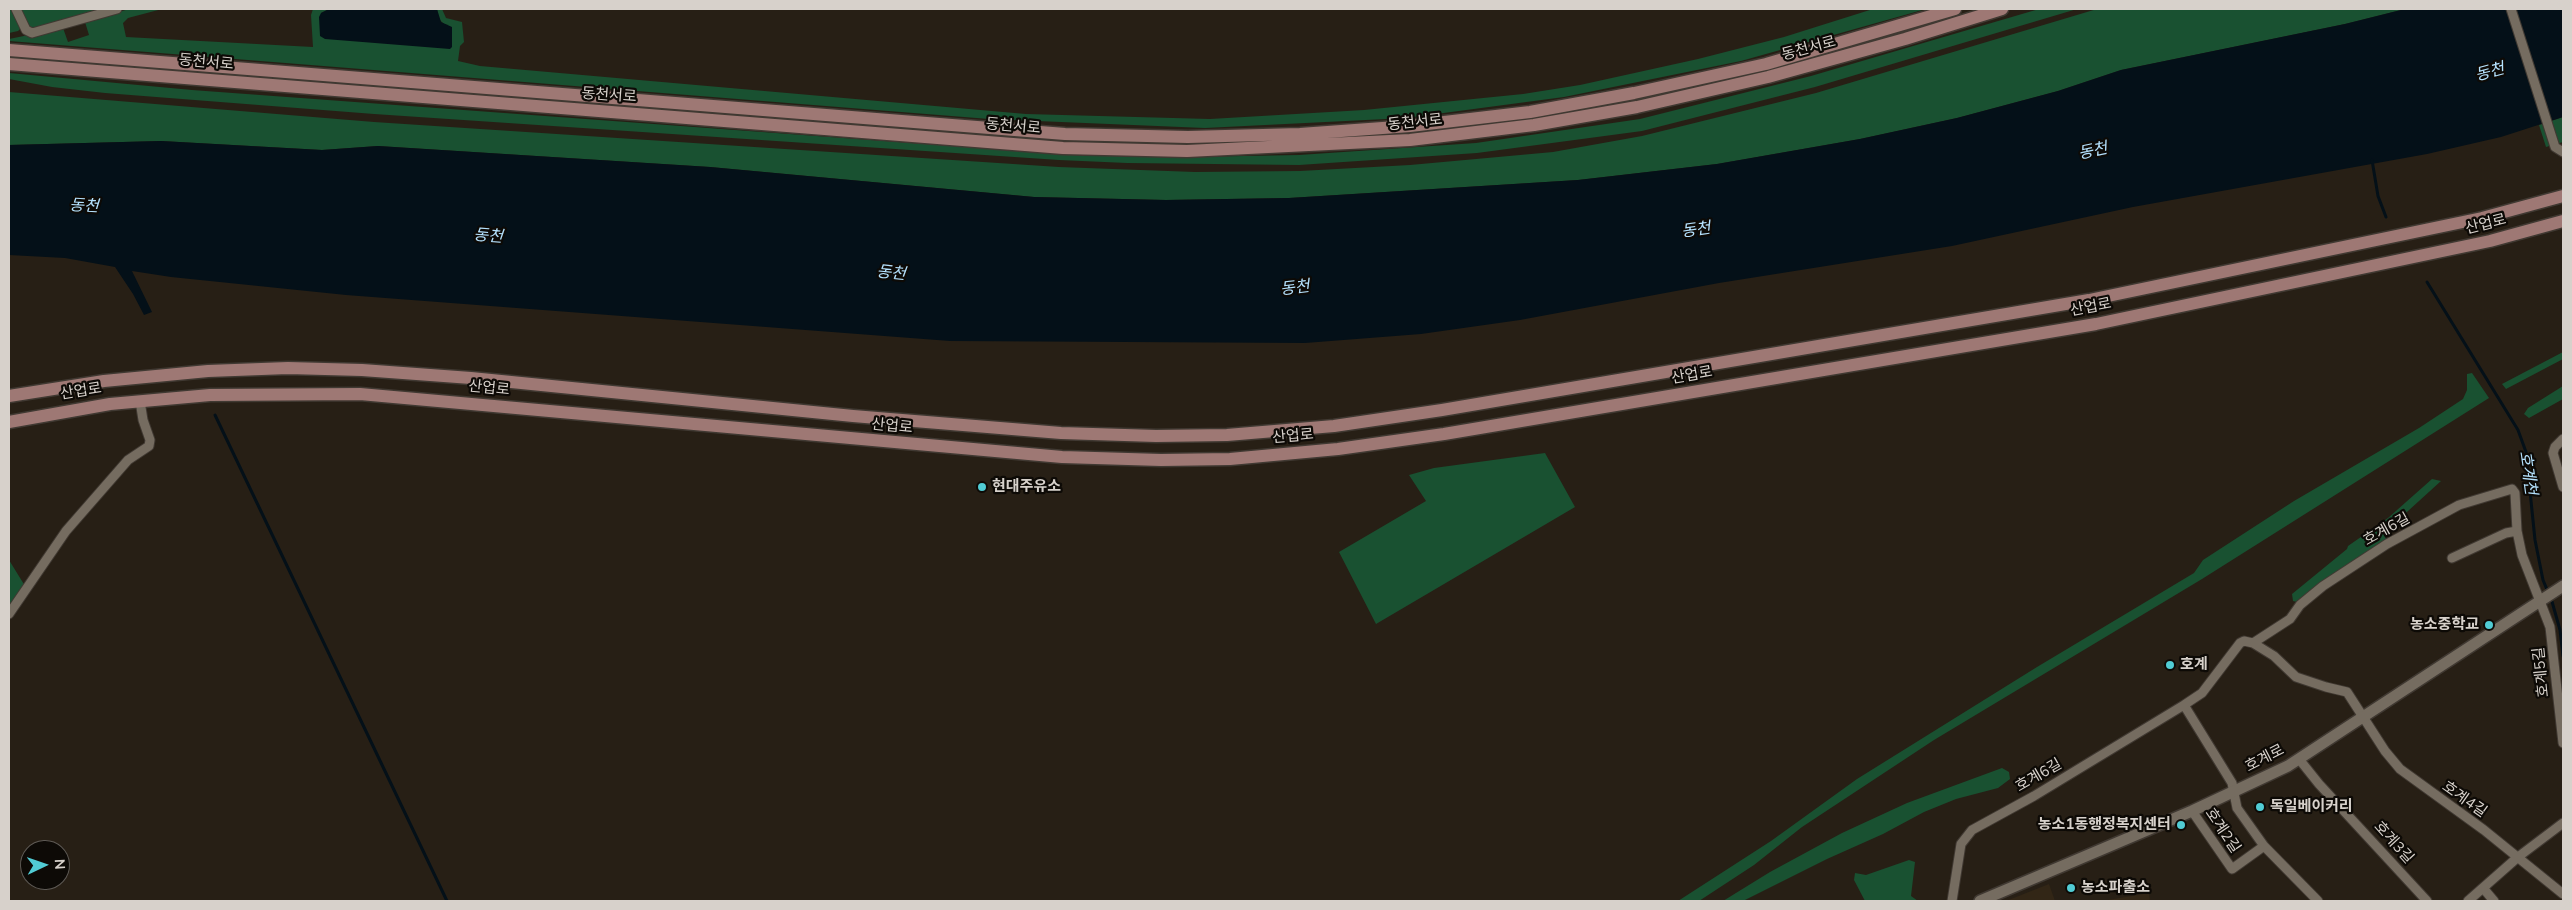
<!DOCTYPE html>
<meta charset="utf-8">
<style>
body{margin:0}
#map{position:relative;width:2572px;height:910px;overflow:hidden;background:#271f15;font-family:"Nunito Sans",sans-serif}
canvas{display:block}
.frame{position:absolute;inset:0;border:10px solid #d7d1cb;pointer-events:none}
.north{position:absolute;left:20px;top:840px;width:50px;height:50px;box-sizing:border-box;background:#0d0a06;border:1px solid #5e5a55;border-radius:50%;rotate:87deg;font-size:14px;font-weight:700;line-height:20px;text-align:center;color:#d7d1cb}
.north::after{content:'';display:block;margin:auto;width:18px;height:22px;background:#51ccd4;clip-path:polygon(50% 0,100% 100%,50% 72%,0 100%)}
</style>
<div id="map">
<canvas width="2572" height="910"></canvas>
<div class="frame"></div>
<div class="north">N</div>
</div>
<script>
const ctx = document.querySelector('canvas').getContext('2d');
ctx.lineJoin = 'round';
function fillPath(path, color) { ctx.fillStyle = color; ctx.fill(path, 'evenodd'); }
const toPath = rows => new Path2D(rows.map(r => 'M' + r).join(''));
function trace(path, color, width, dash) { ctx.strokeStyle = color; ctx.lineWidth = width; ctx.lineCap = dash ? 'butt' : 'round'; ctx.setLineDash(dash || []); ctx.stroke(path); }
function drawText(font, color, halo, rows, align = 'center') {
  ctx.font = font + ' "Nunito Sans","Noto Sans KR",sans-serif'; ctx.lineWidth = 4.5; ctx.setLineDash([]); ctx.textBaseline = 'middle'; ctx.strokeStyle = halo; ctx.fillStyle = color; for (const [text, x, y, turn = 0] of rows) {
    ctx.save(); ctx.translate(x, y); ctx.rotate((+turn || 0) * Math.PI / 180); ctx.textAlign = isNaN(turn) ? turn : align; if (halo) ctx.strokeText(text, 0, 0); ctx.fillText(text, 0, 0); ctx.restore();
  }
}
fillPath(toPath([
 [2049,884,2055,901,2006,901],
 [2149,893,2150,901,2102,901]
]), '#322616');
fillPath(toPath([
 [9,9,109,9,37,30,21,28,18,31,9,33],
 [129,9,162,9,128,18,123,23,126,37,313,47,311,15,313,9,329,9,321,13,449,25,444,24,438,18,437,9,442,9,446,18,462,22,464,42,460,46,458,61,480,66,1026,114,1210,119,1364,110,1523,94,1580,85,1698,59,1784,37,1873,9,1926,9,1741,61,1564,97,1406,118,1205,128,989,119,9,41,9,39,63,28,68,42,89,35,85,22],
 [2039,9,2077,9,1815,87,1642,131,1477,153,1299,165,1127,163,1059,160,374,114,105,93,52,87,9,79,9,73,192,90,1061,154,1188,157,1299,155,1476,143,1640,119,1811,76],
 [2097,9,2405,9,2345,24,2121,70,2058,91,1957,118,1860,139,1717,164,1578,180,1289,198,1166,200,1034,197,710,167,378,146,322,150,161,141,9,145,9,92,374,122,1059,167,1195,172,1300,171,1410,165,1553,152,1642,136,1816,93],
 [2563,117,2563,142,2546,147,2539,125],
 [2563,352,2563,359,2506,389,2502,384],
 [2472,373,2489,398,2202,579,1934,740,1802,827,1754,865,1699,901,1678,901,1771,841,1857,779,2037,667,2194,573,2203,560,2294,501,2419,428,2463,399,2467,390,2467,374],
 [2563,386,2563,399,2529,418,2524,414,2528,408],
 [1545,453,1575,507,1376,624,1339,552,1426,501,1409,475,1434,468],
 [2432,479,2441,481,2397,521,2385,537,2387,540,2297,602,2293,601,2292,594,2347,549,2348,546,2388,518],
 [9,560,25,586,9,608],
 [2002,768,2009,772,2010,779,1998,788,1956,799,1924,812,1883,834,1827,859,1743,901,1723,901,1770,872,1842,833,1907,803],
 [1909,860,1915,862,1911,896,1918,901,1865,901,1854,880,1855,873,1866,875]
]), '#195131');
fillPath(toPath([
 [329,9,437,9,441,22,452,27,452,47,450,49,325,39,320,36,319,17,321,13],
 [2405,9,2563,9,2563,117,2501,137,2427,154,2133,207,1952,246,1719,283,1520,320,1421,334,1305,343,950,341,346,295,171,277,132,271,152,312,144,315,133,294,115,267,65,258,9,255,9,145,161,141,322,150,378,146,710,167,1034,197,1166,200,1289,198,1578,180,1717,164,1860,139,1957,118,2058,91,2121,70,2345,24]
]), '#041018');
trace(toPath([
 [2372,160,2378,196,2386,217],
 [2427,282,2518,430,2526,452,2535,540,2543,580,2548,592],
 [215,415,447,901],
 [2551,598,2560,630,2563,656]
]), '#041018', 3);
const minor = toPath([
 [16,9,26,30,32,33,117,9],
 [2511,9,2555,147,2563,152],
 [2563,439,2555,447,2553,453,2563,487],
 [2452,558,2506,533,2517,531],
 [9,614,66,531,128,460,149,446,150,440,143,420,140,401],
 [2253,643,2290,619,2300,605,2323,586,2387,544,2459,505,2512,489,2515,493,2517,531,2522,555,2550,627,2563,743],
 [2184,705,2202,693,2240,643,2244,641,2253,643,2274,656,2296,677,2326,687,2347,692,2385,751,2400,769,2484,830,2563,894],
 [2299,759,2319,784,2427,901],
 [2192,811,2232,869,2264,846,2318,901],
 [2483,888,2494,901],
 [1952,901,1961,844,1972,830,2034,796,2184,705,2232,783,2237,808,2264,846],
 [2468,901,2518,857,2563,823]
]);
const tertiary = toPath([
 [1980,901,2192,811,2288,766,2563,586]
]);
const secondary = toPath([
 [9,50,1065,134,1188,137,1300,134,1410,126,1530,112,1634,93,1766,64,1955,9],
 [9,64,1063,148,1187,151,1410,140,1534,125,1637,107,1768,77,1905,39,2002,9],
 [9,396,104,381,208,371,288,368,362,370,471,378,853,416,1061,433,1156,436,1227,435,1334,426,1442,410,2089,300,2482,218,2563,196],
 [9,422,110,404,210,395,360,394,1062,457,1161,460,1230,459,1338,449,1444,434,2096,324,2490,241,2563,221]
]);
trace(minor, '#403932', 11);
trace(tertiary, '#403932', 14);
trace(secondary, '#403932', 15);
trace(minor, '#756c60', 9);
trace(tertiary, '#756c60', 11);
trace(secondary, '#9e7874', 12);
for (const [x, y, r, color] of [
 [982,487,5,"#51ccd4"],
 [2489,625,5,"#51ccd4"],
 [2170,665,5,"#51ccd4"],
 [2260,807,5,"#51ccd4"],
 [2181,825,5,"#51ccd4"],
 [2071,888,5,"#51ccd4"]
]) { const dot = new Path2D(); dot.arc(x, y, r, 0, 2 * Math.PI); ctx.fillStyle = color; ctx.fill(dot); trace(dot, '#0d0a06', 2); }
drawText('15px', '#d7d1cb', '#0d0a06', [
 ["동천서로",1809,49,-15],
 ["동천서로",206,63,5],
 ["동천서로",609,96,4],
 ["동천서로",1415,123,-6],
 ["동천서로",1013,127,5],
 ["산업로",2486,225,-14],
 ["산업로",2091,308,-11],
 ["산업로",1692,376,-10],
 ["산업로",489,389,6],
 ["산업로",81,392,-9],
 ["산업로",892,427,5],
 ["산업로",1293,437,-5],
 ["호계6길",2387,530,-29],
 ["호계5길",2542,672,-96],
 ["호계로",2265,759,-27],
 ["호계6길",2039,776,-30],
 ["호계4길",2464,800,35],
 ["호계2길",2222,831,56],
 ["호계3길",2393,843,48]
]);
drawText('bold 15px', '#d7d1cb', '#0d0a06', [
 ["현대주유소",992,487],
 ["농소중학교",2479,625,"right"],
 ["호계",2180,665],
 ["독일베이커리",2270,807],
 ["농소1동행정복지센터",2171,825,"right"],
 ["농소파출소",2081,888]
], 'left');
drawText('italic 16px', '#b5e2fe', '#0d0a06', [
 ["동천",2490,73,-15],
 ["동천",2093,152,-12],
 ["동천",84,207,3],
 ["동천",1696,231,-8],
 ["동천",488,237,5],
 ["동천",891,274,6],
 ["동천",1295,289,-7],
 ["호계천",2527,473,82]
]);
</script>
